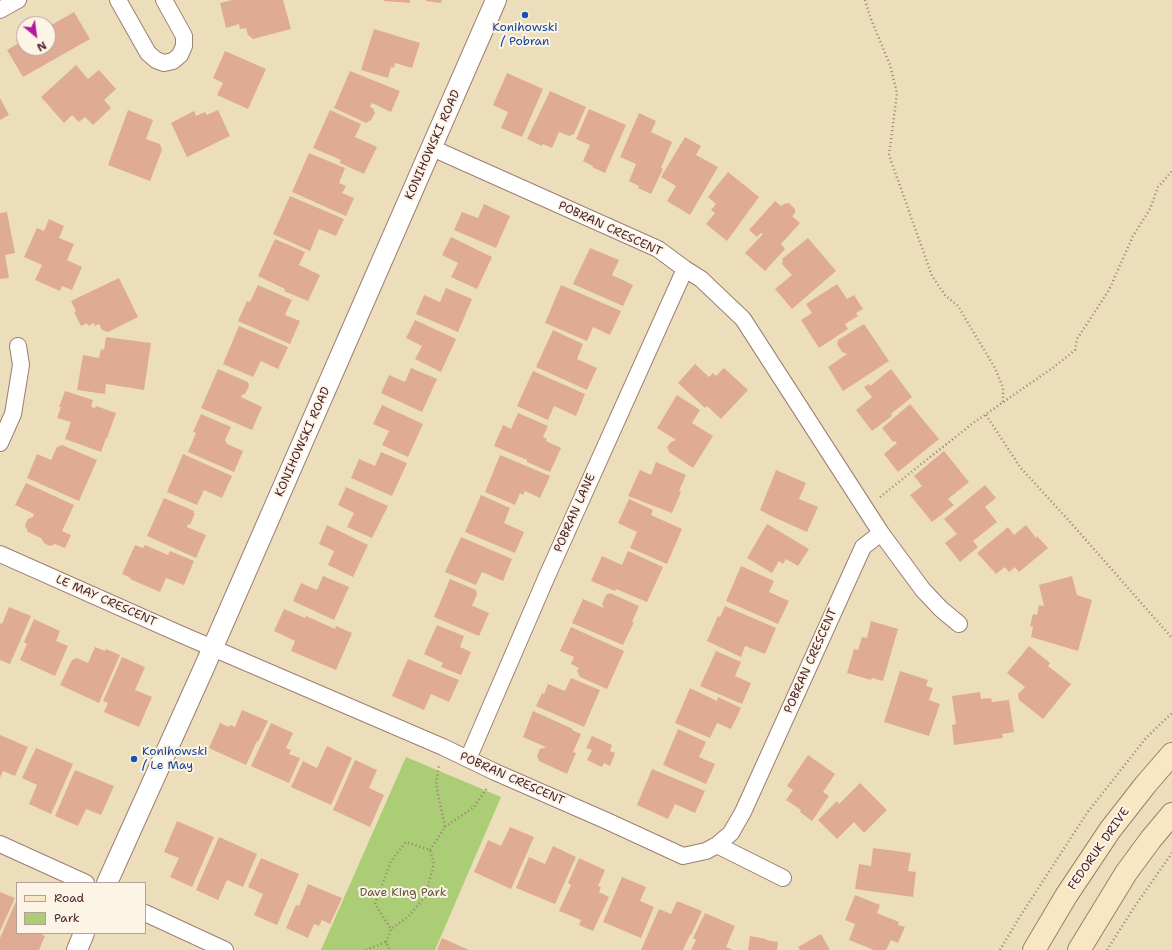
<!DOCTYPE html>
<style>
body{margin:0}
#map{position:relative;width:1172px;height:950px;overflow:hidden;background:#eddebb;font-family:"Shantell Sans",sans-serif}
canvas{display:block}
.legend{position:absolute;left:16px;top:882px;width:130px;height:52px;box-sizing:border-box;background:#fcf5e5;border:1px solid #b59f9b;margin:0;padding:5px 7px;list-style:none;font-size:12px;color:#4a1f2b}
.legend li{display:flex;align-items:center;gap:8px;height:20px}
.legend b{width:20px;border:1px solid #b59f9b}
.north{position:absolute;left:16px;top:16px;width:40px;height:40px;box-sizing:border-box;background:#fcf5e5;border:1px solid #b59f9b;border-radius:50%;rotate:151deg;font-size:11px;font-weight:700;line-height:16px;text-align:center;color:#4a1f2b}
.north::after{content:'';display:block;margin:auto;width:14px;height:18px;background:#b5179e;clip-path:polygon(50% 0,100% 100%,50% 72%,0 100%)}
</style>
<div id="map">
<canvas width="1172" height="950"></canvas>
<ul class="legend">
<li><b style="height:5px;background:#f9e7c3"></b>Road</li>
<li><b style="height:11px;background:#abcd75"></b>Park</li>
</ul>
<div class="north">N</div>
</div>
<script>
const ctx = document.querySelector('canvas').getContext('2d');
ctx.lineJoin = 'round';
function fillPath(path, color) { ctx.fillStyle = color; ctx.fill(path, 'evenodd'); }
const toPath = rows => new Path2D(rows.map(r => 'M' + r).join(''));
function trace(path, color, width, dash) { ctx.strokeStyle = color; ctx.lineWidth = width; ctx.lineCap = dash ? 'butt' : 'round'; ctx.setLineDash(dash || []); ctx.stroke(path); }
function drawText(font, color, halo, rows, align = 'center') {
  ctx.font = font + ' "Shantell Sans",sans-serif'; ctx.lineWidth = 4; ctx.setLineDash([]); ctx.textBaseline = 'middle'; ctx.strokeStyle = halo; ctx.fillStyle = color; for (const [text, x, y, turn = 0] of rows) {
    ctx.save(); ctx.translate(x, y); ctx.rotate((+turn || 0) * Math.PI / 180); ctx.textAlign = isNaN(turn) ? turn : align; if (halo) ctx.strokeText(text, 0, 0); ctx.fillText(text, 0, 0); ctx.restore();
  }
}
fillPath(toPath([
 [406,757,501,797,435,950,321,950]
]), '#abcd75');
fillPath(toPath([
 [232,0,283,0,291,29,253,39,248,35,246,28,240,29,239,24,226,28,220,3],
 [384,0,410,0,410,3,384,1],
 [426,0,442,0,441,3,426,1],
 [74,12,90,39,23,77,7,50,24,40,24,48,48,48,48,27],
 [374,29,420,43,412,68,395,63,394,68,391,67,388,78,361,70],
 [225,51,266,69,248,109,217,95,223,83,213,78],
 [76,65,88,79,99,70,116,89,104,100,111,108,93,125,85,117,79,122,72,115,64,123,41,97],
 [350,71,400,91,391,112,372,103,370,107,373,108,375,113,371,120,366,123,334,108],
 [507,73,543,89,522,137,501,128,508,112,493,105],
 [550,91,586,107,574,134,569,136,559,132,552,148,543,144,542,146,527,139],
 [0,98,9,115,0,120],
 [589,109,626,125,605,173,592,167,593,166,583,161,590,145,576,139],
 [128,110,153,120,146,139,160,144,162,150,150,181,108,165],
 [218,110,230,136,187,157,171,123,194,111,196,116,205,112,207,115],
 [330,110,361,124,355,137,377,147,364,174,340,163,341,160,313,148],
 [639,113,656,121,651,132,672,142,661,168,663,169,651,194,638,188,639,186,629,181,636,164,620,157],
 [685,137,701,146,696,155,718,167,690,215,667,201,676,186,661,177],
 [309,153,345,168,339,183,346,186,342,193,354,198,346,216,292,192],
 [728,172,759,197,727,241,706,224,715,213,711,210,716,204,708,197],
 [290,196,344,219,336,236,319,229,310,251,273,234],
 [775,201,781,206,784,204,789,203,795,209,795,213,792,216,800,223,781,244,785,249,765,271,745,253,763,234,761,233,757,237,749,230],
 [484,204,510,216,496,248,454,230,462,212,478,218],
 [7,212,15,253,5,255,9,278,0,279,0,213],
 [49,219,64,226,59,238,74,244,67,260,82,267,72,290,62,286,60,291,35,280,42,265,24,257,37,228,44,231],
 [451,237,492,257,477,289,451,277,458,263,442,255],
 [808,238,836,271,792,309,775,289,792,275,782,264,783,261,782,259],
 [275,239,305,252,299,265,320,275,308,301,284,291,285,289,258,276],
 [590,248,619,260,612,275,633,285,623,306,573,284],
 [119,278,138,317,108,332,102,330,99,324,95,326,94,323,88,326,87,323,81,326,74,312,76,311,71,301],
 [837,284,847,299,854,295,863,309,856,313,858,316,845,324,848,329,819,348,801,320,812,313,806,304],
 [258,285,292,300,285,315,300,321,290,344,238,321,247,301,250,302],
 [561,285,621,311,610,335,593,327,587,341,545,323],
 [446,288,472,299,458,332,416,314,424,295,440,302],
 [415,320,456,339,441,372,415,359,422,346,406,338],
 [864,324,889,361,843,391,828,367,847,354,842,352,837,344,838,340],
 [239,326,288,347,278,369,261,361,253,377,223,364],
 [553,330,583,344,577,359,597,368,587,390,536,367],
 [106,337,151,343,144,390,106,384,105,394,77,390,83,355,99,358,101,349,104,350],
 [695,364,709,377,713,373,716,376,724,368,748,390,721,419,707,406,705,408,678,383],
 [411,368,437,379,422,412,381,393,389,375,405,382],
 [218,369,248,382,249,386,245,394,242,395,241,397,262,407,252,430,201,408],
 [891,369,912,397,891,414,892,416,872,431,856,410,872,397,864,387,869,384,870,386],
 [533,371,585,394,576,416,554,406,548,420,517,406],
 [65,391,93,400,91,407,95,408,96,406,116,413,107,438,106,438,101,452,65,439,71,422,57,418,61,407,59,407],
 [677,395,700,410,692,423,713,436,693,468,669,452,667,447,671,442,676,440,657,428],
 [910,404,939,439,898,472,884,454,897,443,895,441,893,442,882,428],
 [382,405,423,424,408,457,382,445,389,431,373,424],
 [518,413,548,426,543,437,547,439,546,441,561,448,550,472,527,462,527,460,494,446,503,425,511,429],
 [201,414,231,427,225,440,227,444,243,451,234,472,188,452,196,433,193,432],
 [62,445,97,460,79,501,27,478,37,454,51,460,57,447],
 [944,451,969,482,948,499,954,505,932,522,910,495,922,486,914,476],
 [381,452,407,463,392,496,351,478,359,459,375,466],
 [183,454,232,476,222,498,204,490,197,505,167,492],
 [500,455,550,476,540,498,525,491,523,495,520,493,515,505,485,492],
 [656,462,686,475,679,491,681,492,672,513,628,496,640,470,651,475],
 [776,470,806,483,799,499,818,507,807,532,769,515,760,510],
 [26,483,74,505,62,531,71,535,65,548,55,544,50,546,44,543,41,538,28,532,25,525,28,519,33,517,34,514,15,505],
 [985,485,996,498,985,507,997,522,973,541,978,547,960,562,945,543,957,534,944,519],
 [346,487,388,506,372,538,347,527,354,513,338,505],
 [481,495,510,508,504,523,524,532,515,553,465,532],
 [164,498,194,511,193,513,195,513,190,525,188,524,187,527,206,535,196,558,147,536],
 [629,499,653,510,651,515,682,529,667,564,630,548,637,532,618,523],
 [767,524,809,549,798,566,786,559,783,564,779,561,772,573,747,558],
 [327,525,368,545,353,577,328,565,334,551,319,544],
 [1026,525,1036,538,1037,536,1048,548,1019,572,1015,567,1009,572,1005,567,996,574,977,553,1008,527,1014,535],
 [461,537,512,559,503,581,482,572,476,585,445,572],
 [135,545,143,548,145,545,168,555,170,551,194,561,184,585,166,578,160,592,130,579,131,578,122,574],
 [628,551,663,567,647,602,616,589,615,591,591,581,602,556,622,565],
 [741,566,774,581,769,592,789,601,778,624,726,601],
 [323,576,349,587,334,620,293,601,301,583,317,590],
 [1072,576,1077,595,1092,600,1078,651,1031,637,1033,627,1030,626,1033,614,1037,615,1039,605,1044,606,1039,585],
 [450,579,476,590,477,594,473,604,471,605,489,613,479,636,434,617],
 [610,593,639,606,632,622,634,622,623,645,572,623,583,599,604,608,602,604,606,595],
 [725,606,776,628,765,654,745,646,741,657,707,641,718,616,720,617],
 [9,607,31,616,10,664,0,660,0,623,2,624],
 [284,609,305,618,306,616,335,629,336,626,352,633,336,670,291,651,295,641,274,631],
 [34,619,60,631,56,641,68,646,55,676,20,660,27,644,24,642],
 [871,621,898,629,883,681,872,678,871,680,847,673,854,649,858,650,862,637,867,638],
 [437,625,464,636,460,647,471,652,461,675,441,667,443,663,424,654],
 [571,627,624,651,607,689,580,677,577,671,579,668,571,664,574,657,560,651],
 [1029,646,1050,663,1048,666,1071,684,1043,719,1019,700,1018,694,1025,687,1007,673],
 [95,647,105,651,106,649,120,655,99,703,60,685,72,660,77,658,88,663],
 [716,651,741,662,735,676,751,683,742,704,700,686],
 [122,657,145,667,135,690,152,697,139,727,104,712,108,703,103,701],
 [408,659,459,680,449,702,431,694,424,710,392,696],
 [900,671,928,680,926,686,933,688,929,700,940,704,929,736,884,722],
 [571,678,600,690,584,727,536,706,542,693,544,694,548,684,565,691],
 [690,688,717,701,718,697,741,708,731,729,717,723,710,738,675,723],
 [980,692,981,699,991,698,992,702,1009,700,1014,732,1002,734,1003,738,954,745,952,725,956,724,952,696],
 [242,710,268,721,258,742,257,741,246,765,209,748,220,723,229,727,230,725,235,727],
 [533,711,573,729,572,730,581,734,573,752,576,753,567,774,539,761,537,756,540,749,546,747,523,737],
 [271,723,293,733,286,748,291,750,289,754,300,758,289,783,251,766],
 [678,729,706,742,699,757,715,764,706,784,663,765],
 [0,735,28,747,15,776,3,771,0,778],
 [592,736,612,745,610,751,615,753,610,766,604,763,602,767,587,760,592,750,586,748],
 [327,746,352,758,331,805,291,787,303,761,317,768],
 [36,748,73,764,51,814,29,804,37,785,22,778],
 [808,755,835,774,823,792,829,796,812,821,800,812,801,810,786,800,793,790,787,786],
 [355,760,377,770,369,788,384,795,370,827,333,810],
 [652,769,705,791,695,813,675,804,668,819,637,805],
 [75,770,114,786,101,815,86,809,78,826,55,816],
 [860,783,887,810,864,833,854,822,837,839,818,820,837,801,839,804],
 [177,821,214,837,192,887,170,877,179,858,164,852],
 [510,827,534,837,511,889,474,872,488,840,501,846],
 [219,837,257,854,243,887,227,880,218,900,196,890],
 [553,846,576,857,555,904,516,888,529,857,545,864],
 [873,848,911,853,908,871,916,872,913,897,855,889,859,864,871,866],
 [261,858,299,874,277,925,254,915,263,894,248,887],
 [579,858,605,870,598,886,601,887,599,892,609,897,593,931,579,925,581,920,559,911,571,885,568,883],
 [622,877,646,887,640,901,654,907,641,938,603,922],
 [308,884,342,898,330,924,322,920,319,926,314,924,308,938,286,928,296,905,299,906],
 [0,892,15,898,0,931],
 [855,895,880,905,877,913,899,922,898,925,905,927,898,943,891,940,886,950,874,950,849,940,855,924,845,920],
 [17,899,17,933,39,933,45,936,39,950,0,950,0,938],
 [677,901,702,911,691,935,690,935,683,950,641,950,659,909,671,914],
 [705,913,735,926,726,947,733,950,691,950,696,940,693,938],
 [821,934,830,950,800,950,798,947],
 [750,936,766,939,766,940,778,942,777,950,748,950],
 [442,938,469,950,437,950]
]), '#dfab95');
const minor = toPath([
 [118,0,148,53,156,60,164,63,173,61,180,55,184,46,184,36,164,0],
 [0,10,18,0],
 [0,443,13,414,21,365,18,346],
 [881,533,923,590,941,609,959,624],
 [0,554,180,634,443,747,495,772,607,821,683,856,706,851,717,845,731,833,743,812,863,547,881,533,743,319,701,279,685,269,658,249,432,148],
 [468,759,547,576,685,269],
 [0,844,86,883],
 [717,845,783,878],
 [145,913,225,950]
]);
const tertiary = toPath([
 [107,883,203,670,496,0],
 [77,950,84,933]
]);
const secondary = toPath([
 [1034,950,1066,896,1110,830,1146,784,1172,754],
 [1079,950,1126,873,1151,839,1172,814]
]);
trace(minor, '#9c7e73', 18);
trace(tertiary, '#9c7e73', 22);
trace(secondary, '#9c7e73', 24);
trace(toPath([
 [865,0,871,19,890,65,897,93,889,155,932,276,945,295,958,306,968,323,995,368,1003,388,1003,403],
 [986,415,1020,467,1071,523,1172,638],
 [880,497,973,423,1054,367,1075,350,1077,339,1109,290,1133,236,1150,209,1158,187,1172,171],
 [445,827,474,807,487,788],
 [430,850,445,827,436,785,439,764],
 [386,942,391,929,408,917,425,897,434,864,430,850,406,842,391,861,375,904,391,929],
 [366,950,386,942,390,950],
 [1000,950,1019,918,1087,813,1146,738,1172,713],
 [1107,950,1133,909,1172,853]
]), '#9c7e73', 2.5, [1, 3]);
trace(minor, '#fff', 16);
trace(tertiary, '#fff', 20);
trace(secondary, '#f9e7c3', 22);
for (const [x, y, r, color] of [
 [525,15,4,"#1a4fb4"],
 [134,759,4,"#1a4fb4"]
]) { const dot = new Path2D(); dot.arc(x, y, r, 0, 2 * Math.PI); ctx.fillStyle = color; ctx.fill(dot); trace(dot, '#fcf5e5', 1.5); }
drawText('12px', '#164399', '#fcf5e5', [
 ["Konihowski",525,28],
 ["/ Pobran",525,42],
 ["Konihowski",142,752,"left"],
 ["/ Le May",142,766,"left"]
]);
drawText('12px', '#4a1f2b', '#fcf5e5', [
 ["KONIHOWSKI ROAD",433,145,-66],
 ["POBRAN CRESCENT",610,229,25],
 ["KONIHOWSKI ROAD",303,442,-66],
 ["POBRAN LANE",575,513,-66],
 ["LE MAY CRESCENT",106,601,24],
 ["POBRAN CRESCENT",811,661,-66],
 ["POBRAN CRESCENT",512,779,24],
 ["FEDORUK DRIVE",1099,849,-55]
]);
drawText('12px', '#675341', '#fcf5e5', [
 ["Dave King Park",403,893]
]);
</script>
